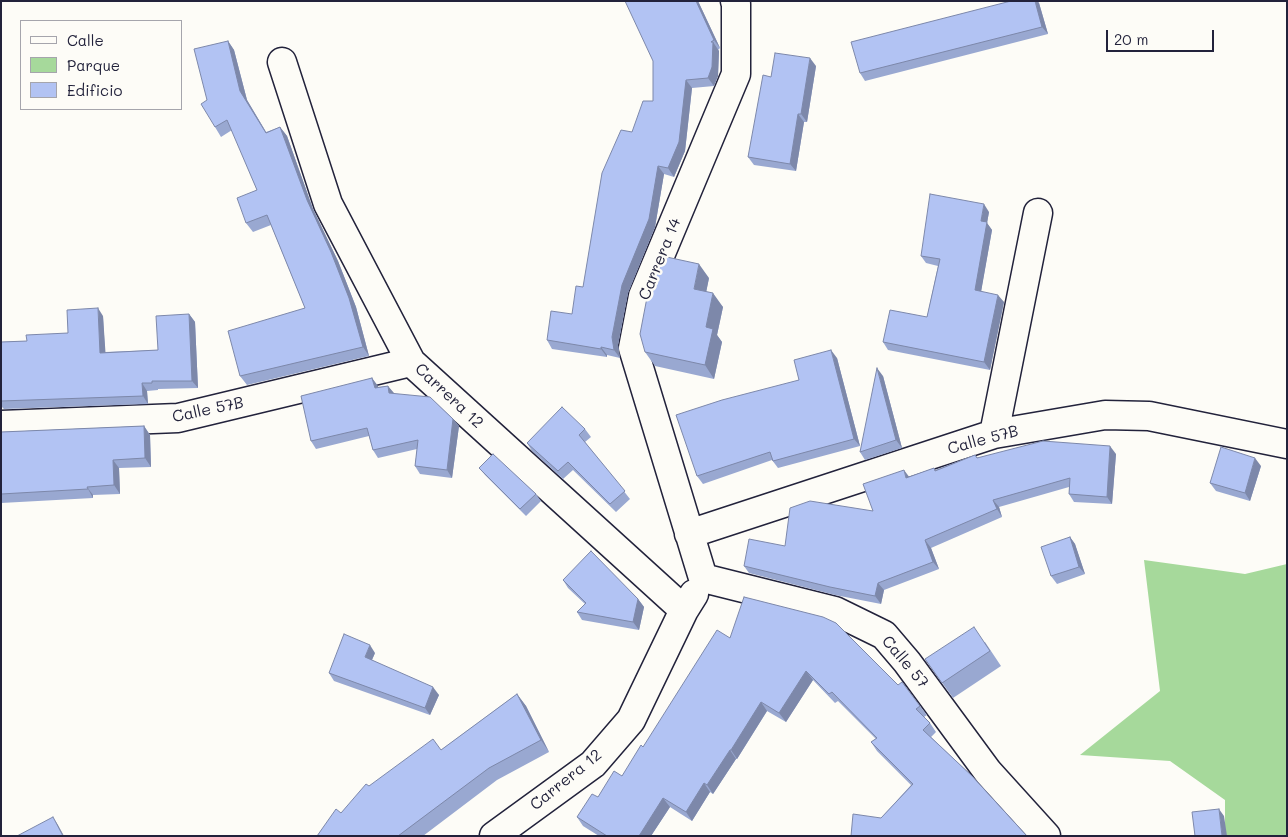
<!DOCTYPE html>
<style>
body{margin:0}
#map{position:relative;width:1288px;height:837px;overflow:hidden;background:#fdfcf7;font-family:Mali,sans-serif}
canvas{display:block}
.frame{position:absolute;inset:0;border:2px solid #22223b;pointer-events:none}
.legend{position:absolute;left:20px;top:20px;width:162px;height:90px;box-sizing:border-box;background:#fdfcf7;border:1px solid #a5a5ac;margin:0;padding:6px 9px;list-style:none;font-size:15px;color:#22223b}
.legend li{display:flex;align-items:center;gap:10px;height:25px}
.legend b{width:25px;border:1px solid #a5a5ac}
.scale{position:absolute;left:1106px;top:30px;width:108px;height:22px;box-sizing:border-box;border:2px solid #22223b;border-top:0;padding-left:6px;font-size:15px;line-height:18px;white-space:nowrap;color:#22223b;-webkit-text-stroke:4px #fdfcf7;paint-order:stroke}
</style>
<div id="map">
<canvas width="1288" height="837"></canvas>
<div class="frame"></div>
<ul class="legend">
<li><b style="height:6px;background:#fdfcf7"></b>Calle</li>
<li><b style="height:14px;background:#a6d99b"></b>Parque</li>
<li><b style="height:14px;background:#b2c3f3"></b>Edificio</li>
</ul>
<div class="scale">20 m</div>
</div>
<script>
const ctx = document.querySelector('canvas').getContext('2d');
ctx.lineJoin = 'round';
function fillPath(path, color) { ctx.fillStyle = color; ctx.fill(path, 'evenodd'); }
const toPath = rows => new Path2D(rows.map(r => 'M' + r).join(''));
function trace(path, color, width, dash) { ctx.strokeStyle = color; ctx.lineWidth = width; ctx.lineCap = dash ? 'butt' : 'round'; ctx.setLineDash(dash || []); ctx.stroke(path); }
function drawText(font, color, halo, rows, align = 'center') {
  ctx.font = font + ' Mali,sans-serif'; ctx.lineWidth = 5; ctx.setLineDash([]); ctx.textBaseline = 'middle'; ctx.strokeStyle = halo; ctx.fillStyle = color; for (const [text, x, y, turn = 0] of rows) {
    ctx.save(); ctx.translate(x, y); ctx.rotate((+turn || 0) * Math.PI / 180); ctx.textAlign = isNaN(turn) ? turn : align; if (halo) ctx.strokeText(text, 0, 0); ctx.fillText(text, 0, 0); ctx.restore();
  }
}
fillPath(toPath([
 [1144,560,1245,574,1287,564,1287,836,1225,836,1225,800,1170,761,1080,755,1160,691]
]), '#a6d99b');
const minor = toPath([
 [282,62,328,204,411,362,684,610],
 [1,425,178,418,411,362],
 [994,434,1038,213],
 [689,534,994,434,1105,415,1149,416,1287,444],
 [703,578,633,348,643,296,736,74,736,4,735,1],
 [703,578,835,611,884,635,907,662,988,772,1046,836],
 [494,836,593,764,631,720,684,610,694,594]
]);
trace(minor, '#22223b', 31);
trace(minor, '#fdfcf7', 28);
fillPath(toPath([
 [698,1,720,48,718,50,719,51,718,76,714,86,692,88,685,151,674,177,664,174,655,227,628,293,618,345,620,358,607,355,607,357,552,349,547,340,572,314,583,287,632,132,653,101],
 [1039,3,1048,34,865,81,860,73],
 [228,41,234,50,247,100,266,132,280,127,287,136,313,209,338,261,356,307,369,356,247,385,240,376,305,308,271,225,253,232,246,223,257,190,232,130,221,137,215,127,207,100],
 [816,66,807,122,804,122,796,171,754,165,748,157,771,77],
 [989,212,987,223,992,230,981,291,1004,302,990,370,888,350,883,342,927,317,938,266,926,263,921,256],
 [709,278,706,292,723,307,717,335,722,342,714,379,655,366,645,352],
 [189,314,195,322,198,388,158,389,158,390,147,391,148,404,4,409,1,406,1,342,27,341,68,333,103,316,105,352,158,350],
 [837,358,860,446,778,468,772,460,703,484,697,476,799,380],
 [883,376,902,448,865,460,860,452],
 [372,378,378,387,388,386,393,393,453,419,459,426,452,478,420,474,415,466,417,449,378,458,373,450,369,436,316,449,311,441],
 [144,426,150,435,151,467,119,468,120,494,93,495,93,498,1,503,1,432],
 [585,429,591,437,585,442,630,499,616,512,573,470,563,479,532,451,527,443],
 [1116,454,1112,504,1074,502,1069,494,1069,487,999,507,1002,517,931,548,939,569,884,590,881,604,835,595,749,573,744,566,785,546,873,511,909,477,934,468,935,470,975,455,978,458],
 [1261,466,1250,501,1216,491,1210,483],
 [479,468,536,494,541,501,526,516,485,475],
 [1070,537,1075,544,1085,574,1057,584,1051,576],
 [563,580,638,599,644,607,639,630,582,620,577,612,585,604,568,588],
 [730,638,898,685,920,706,927,715,924,717,930,723,936,732,931,737,972,776,881,818,911,785,877,751,871,742,876,739,838,701,835,703,813,680,786,722,767,711,737,759,736,759,713,794,710,792,692,821,670,807,651,836,599,836,583,826,577,817,598,797,622,776,643,747],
 [985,642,1001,666,953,698,925,659],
 [375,653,372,660,439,695,430,715,334,681,329,673],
 [517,694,526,706,549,752,497,780,423,836,317,836,369,786,441,750]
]), '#99a8d1');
fillPath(toPath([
 [696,1,698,1,720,48,714,40],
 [1035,1,1038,1,1039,3,1048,34,1042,27],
 [228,41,234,50,247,100,272,142,240,91],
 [713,42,719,51,718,76,714,86,708,78],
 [810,58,816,66,807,122,801,114],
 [686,80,692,88,685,151,674,177,668,168],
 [798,114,804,122,796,171,790,164],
 [280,127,287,136,313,209,338,261,356,307,369,356,363,347,307,200],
 [658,166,664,174,655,227,628,293,618,345,620,358,614,350,612,337,622,285],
 [984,204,989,212,987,223,992,230,980,298,975,290,981,221],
 [699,264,709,278,704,303,694,289],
 [713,293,723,307,717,335,722,342,714,379,705,365,706,327],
 [998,295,1004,302,990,370,984,362],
 [98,308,103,316,106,360,100,353],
 [189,314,195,322,198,388,192,381],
 [601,347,607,355,607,357,601,349],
 [831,350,837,358,860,446,854,439],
 [877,368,883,376,902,448,896,440],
 [372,378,378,386,380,395,375,388],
 [142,383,147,391,148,404,143,396],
 [388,386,394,393,389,393],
 [453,419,459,426,452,478,447,470],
 [144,426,150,435,151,467,145,458],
 [1110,446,1116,454,1112,504,1107,497],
 [1255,458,1261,466,1250,501,1245,493],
 [113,460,119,468,120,494,114,485],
 [904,470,910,478,906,478],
 [87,487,93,495,93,498,88,489],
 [993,500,999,507,1002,517,997,509],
 [1070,537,1075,544,1085,574,1079,567],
 [925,540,931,548,939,569,933,562],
 [878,583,884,590,881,604,875,596],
 [638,599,644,607,639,630,633,622],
 [370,645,375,653,370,664,365,657],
 [806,671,813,680,786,722,779,713],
 [433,687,439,695,430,715,425,708],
 [517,694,526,706,549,752,541,740],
 [761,702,767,711,737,759,731,750],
 [730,750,736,759,713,794,707,785],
 [704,783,710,792,692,821,686,812],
 [663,798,670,807,651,836,639,836],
 [1219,809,1224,816,1227,836,1222,836],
 [53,817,58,825,64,836,63,836]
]), '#7d88aa');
const building = toPath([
 [625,1,696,1,714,40,711,42,713,42,712,67,708,78,686,80,679,142,668,168,658,166,649,219,622,285,612,337,614,350,601,347,601,349,547,340,551,311,572,314,576,286,583,287,602,173,621,130,632,132,643,101,653,101,653,61,625,1],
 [1011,1,1035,1,1042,27,860,73,851,42,1011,1],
 [228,41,240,91,266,133,280,127,307,200,331,252,349,298,363,347,240,376,228,331,305,308,267,215,246,223,237,198,257,190,227,120,215,127,201,104,207,100,194,49,228,41],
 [775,53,810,58,801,114,798,114,790,164,748,157,763,75,771,77,775,53],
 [930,194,984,204,981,221,987,222,975,290,998,295,984,362,883,342,890,310,927,317,940,259,921,256,930,194],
 [662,256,699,264,694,289,713,293,706,327,713,329,705,365,645,352,640,334,649,287,662,256],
 [98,308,100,353,158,350,156,316,189,314,192,381,152,381,152,383,142,383,143,396,1,401,1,342,27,341,26,335,68,333,67,310,98,308],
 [831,350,854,439,773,461,770,452,697,476,676,415,722,400,799,380,794,360,831,350],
 [877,368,896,440,860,452,877,368],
 [372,378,375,388,388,386,389,393,430,397,453,419,447,470,415,466,418,440,373,450,367,428,311,441,301,396,372,378],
 [562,407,585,429,579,435,625,491,610,504,568,462,558,471,527,443,562,407],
 [144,426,145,458,113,460,114,485,87,487,88,489,1,494,1,432,144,426],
 [1043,441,1110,446,1107,497,1069,494,1070,478,993,500,997,509,925,540,933,562,878,583,875,596,830,587,744,566,749,539,785,546,790,508,810,501,873,511,863,484,904,470,906,478,934,468,935,471,975,455,977,458,1043,441],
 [1221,447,1255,458,1245,493,1210,483,1221,447],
 [493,454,536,494,520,509,479,468,493,454],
 [1070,537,1079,567,1051,576,1041,547,1070,537],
 [591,551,638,599,633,622,577,612,586,603,563,580,591,551],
 [744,597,823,617,836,623,898,685,902,682,920,706,916,709,930,723,923,730,972,776,1027,836,851,836,853,814,881,818,913,784,871,742,877,738,832,692,829,694,806,671,779,713,761,702,731,750,730,750,707,785,704,783,686,812,663,798,639,836,607,836,577,817,592,794,598,797,614,771,622,776,641,745,643,747,717,630,730,638,744,597],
 [974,627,990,651,942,683,925,659,974,627],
 [344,634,370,645,365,657,433,687,425,708,329,673,344,634],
 [517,694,541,740,489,768,398,836,317,836,336,809,341,813,366,784,369,786,433,739,441,750,517,694],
 [1219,809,1222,836,1195,836,1192,812,1219,809],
 [53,817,63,836,17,836,53,817]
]);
fillPath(building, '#b2c3f3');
trace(building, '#7d88aa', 1);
drawText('16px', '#22223b', '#fdfcf7', [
 ["Carrera 14",660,259,-68],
 ["Carrera 12",449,396,43],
 ["Calle 57B",208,410,-12],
 ["Calle 57B",983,440,-15],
 ["Calle 57",905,662,50],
 ["Carrera 12",566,780,-39]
]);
</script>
